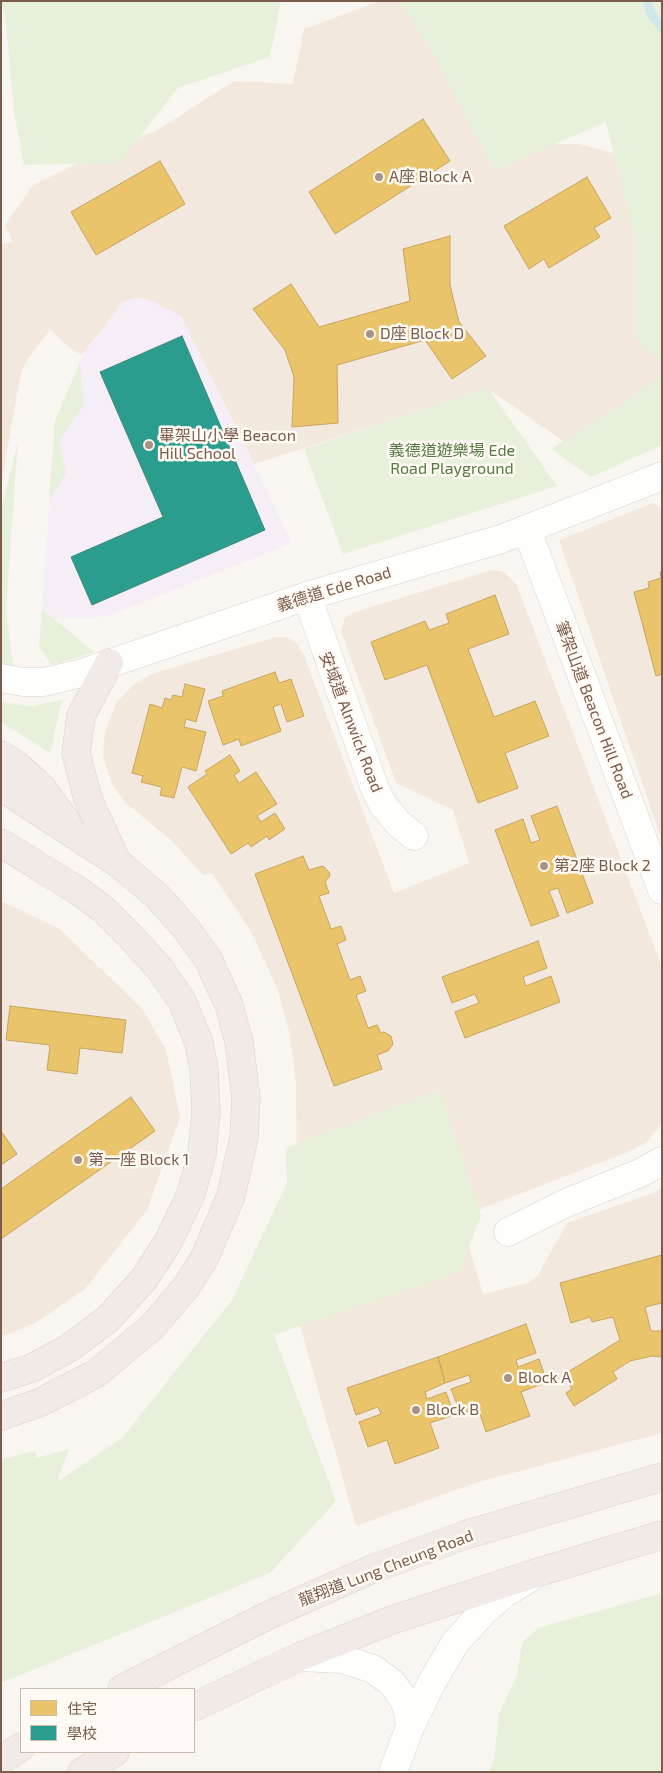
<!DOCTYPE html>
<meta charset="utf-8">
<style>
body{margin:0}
#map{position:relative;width:663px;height:1773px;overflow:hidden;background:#f9f5f0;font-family:"Exo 2","Noto Sans TC",sans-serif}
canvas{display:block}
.frame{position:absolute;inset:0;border:2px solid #7a5c4d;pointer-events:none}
.legend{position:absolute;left:20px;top:1688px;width:175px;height:65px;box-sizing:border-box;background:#fffaf3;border:1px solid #cabbb1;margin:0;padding:6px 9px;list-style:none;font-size:15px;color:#7a5c4d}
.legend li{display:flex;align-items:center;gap:10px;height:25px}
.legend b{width:25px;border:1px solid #cabbb1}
</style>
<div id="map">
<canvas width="663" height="1773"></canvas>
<div class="frame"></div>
<ul class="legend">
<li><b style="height:14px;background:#e9c46a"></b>住宅</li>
<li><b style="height:14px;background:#2a9d8f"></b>學校</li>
</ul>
</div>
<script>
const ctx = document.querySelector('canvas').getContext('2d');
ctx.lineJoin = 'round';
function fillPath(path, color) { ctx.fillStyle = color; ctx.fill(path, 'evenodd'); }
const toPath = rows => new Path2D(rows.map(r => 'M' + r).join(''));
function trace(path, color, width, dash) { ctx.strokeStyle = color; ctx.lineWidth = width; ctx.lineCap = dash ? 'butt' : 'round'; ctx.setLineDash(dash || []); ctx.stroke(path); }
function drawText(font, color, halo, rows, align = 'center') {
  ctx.font = font + ' "Exo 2","Noto Sans TC",sans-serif'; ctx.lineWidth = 5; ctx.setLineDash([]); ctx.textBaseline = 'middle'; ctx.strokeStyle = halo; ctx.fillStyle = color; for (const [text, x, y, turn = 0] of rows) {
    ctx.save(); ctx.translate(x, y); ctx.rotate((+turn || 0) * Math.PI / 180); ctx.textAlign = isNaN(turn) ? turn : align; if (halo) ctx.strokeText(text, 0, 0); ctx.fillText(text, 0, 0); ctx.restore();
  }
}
fillPath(toPath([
 [380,1,453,1,532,144,579,144,624,156,662,212,662,424,592,461,488,389,254,464,181,316,123,302,82,355,70,348,50,329,26,362,21,372,1,485,1,244,13,242,5,225,33,185,98,153,156,131,234,81,293,84,304,29],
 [653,503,662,509,662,841,559,540],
 [492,570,504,572,516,584,519,591,662,967,662,1123,647,1142,633,1150,460,1217,483,1294,527,1283,537,1277,567,1223,656,1192,662,1187,662,1433,475,1483,356,1526,298,1318,296,1083,290,1035,277,988,251,931,212,873,203,875,171,840,127,804,113,786,103,757,105,731,117,702,133,685,151,674,276,637,286,637,296,642,303,653,394,893,469,863,453,810,396,783,341,631,345,618,355,612],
 [1,901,60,929,143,1010,166,1050,180,1117,147,1210,85,1289,35,1323,1,1337]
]), '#f2e8de');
fillPath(toPath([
 [134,297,148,299,181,316,292,543,108,616,56,619,42,609,55,425,83,355,123,302]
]), '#f6eef6');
fillPath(toPath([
 [1,1,281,1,270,57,178,88,119,163,24,165,14,112,5,14],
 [400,1,662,1,662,363,634,336,634,234,606,122,494,171,435,58],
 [80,362,83,407,59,440,66,473,49,500,55,421],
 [662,375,662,445,591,477,551,449,607,415],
 [488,388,557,486,343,554,304,449],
 [18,441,6,610,13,666,1,663,1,510],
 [42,609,94,652,52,665,39,646],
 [62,700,50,753,1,722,1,702,32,706],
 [439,1090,481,1216,459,1272,274,1335,336,1501,270,1573,1,1683,1,1459,36,1451,36,1458,69,1449,57,1482,123,1437,232,1300,287,1183,286,1148],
 [662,1593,662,1772,488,1772,494,1761,499,1714,517,1676,522,1643,538,1628]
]), '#e7f0db');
const homes = toPath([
 [423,119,450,161,335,234,309,192,423,119],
 [160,161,185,204,96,255,71,212,160,161],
 [587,177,611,218,594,228,600,237,549,268,544,259,529,269,504,226,587,177],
 [450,236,450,285,459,322,486,356,452,379,425,340,337,365,338,423,292,427,294,377,285,350,253,309,291,284,319,327,410,301,403,249,450,236],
 [662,571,662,674,656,676,634,592,649,588,648,582,661,578,660,572,662,571],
 [495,595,509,634,468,649,494,717,535,701,549,736,505,753,518,788,478,803,427,665,385,680,371,642,425,621,429,630,449,623,446,614,495,595],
 [275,672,279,683,291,679,304,716,287,722,281,704,273,707,281,731,241,746,239,739,223,745,208,701,223,696,222,691,275,672],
 [185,684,205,689,196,722,186,719,184,727,206,732,196,771,182,767,174,798,160,795,162,787,141,782,143,776,132,773,150,704,162,708,165,698,171,700,173,695,182,697,185,684],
 [230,755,240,771,234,775,239,783,256,772,277,804,257,816,261,822,275,813,285,829,269,840,267,836,251,847,248,843,231,854,188,787,207,774,205,771,230,755],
 [557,806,593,903,567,913,558,888,549,891,559,916,531,926,495,830,523,819,531,843,540,840,531,816,557,806],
 [303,856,309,870,323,866,329,872,330,876,325,882,329,893,319,896,331,929,341,926,346,940,337,944,350,980,360,976,366,991,356,995,368,1028,377,1025,381,1033,384,1032,391,1036,393,1044,388,1051,377,1055,382,1069,334,1086,255,874,303,856],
 [538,941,547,968,523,977,526,986,551,976,560,1002,465,1038,455,1012,479,1003,475,994,452,1003,442,977,538,941],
 [10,1006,126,1020,122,1053,80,1048,77,1074,47,1070,50,1045,6,1040,10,1006],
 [131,1097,155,1131,1,1239,1,1189,131,1097],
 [1,1131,17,1154,1,1165,1,1131],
 [662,1255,662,1303,645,1307,651,1331,662,1331,662,1357,652,1356,630,1361,613,1372,617,1379,574,1406,566,1393,572,1389,563,1375,620,1340,613,1317,592,1322,590,1317,571,1323,560,1283,662,1255],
 [526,1324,536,1353,516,1360,518,1367,539,1359,547,1382,521,1392,530,1416,486,1432,478,1408,461,1414,451,1389,471,1382,469,1375,445,1383,438,1357,526,1324],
 [438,1357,445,1383,425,1392,427,1399,446,1392,454,1415,430,1423,439,1448,395,1464,387,1440,368,1447,359,1422,381,1414,378,1407,356,1415,347,1388,438,1357]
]);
fillPath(homes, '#e9c46a');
trace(homes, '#c8a561', 1);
const schools = toPath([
 [182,336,265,530,92,605,71,557,163,517,100,372,182,336]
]);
fillPath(schools, '#2a9d8f');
trace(schools, '#428a7b', 1);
trace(toPath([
 [647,1,652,15,662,28]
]), '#d0e8ea', 9);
const minor = toPath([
 [527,530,662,890],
 [307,596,375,789,383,805,399,824,414,836],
 [1,678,23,682,44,682,82,673,307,596,501,539,662,476],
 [508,1232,566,1203,640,1173,662,1161],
 [299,1657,342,1659,373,1669,392,1683,403,1698,408,1711,410,1727],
 [393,1772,410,1727,431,1684,455,1643,484,1611,504,1594,528,1579]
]);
const highway = toPath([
 [109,663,81,716,76,753,88,799,117,862],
 [1,755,19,767,42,788,66,821],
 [1,787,118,863,156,895,184,926,208,959,229,1005,239,1042,246,1098,244,1137,231,1196,204,1259,186,1287,153,1326,97,1373,41,1402,1,1416],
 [1,843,77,890,103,909,131,937,160,969,182,1001,199,1043,204,1069,206,1112,202,1154,191,1194,168,1242,144,1279,108,1319,69,1348,32,1368,1,1378],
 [122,1689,269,1615,370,1570,465,1535,662,1477],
 [194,1707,299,1657,392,1620,539,1572,662,1535],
 [1,1760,21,1747],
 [82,1772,115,1752]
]);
trace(minor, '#d7d1cb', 29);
trace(highway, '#dad1cc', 29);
trace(minor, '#fefefd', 28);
trace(highway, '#f2eae7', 28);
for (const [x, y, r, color] of [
 [379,177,5,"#a69286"],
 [370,334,5,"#a69286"],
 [149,445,5,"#a69286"],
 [544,866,5,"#a69286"],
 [78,1160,5,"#a69286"],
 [508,1378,5,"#a69286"],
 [416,1410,5,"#a69286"]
]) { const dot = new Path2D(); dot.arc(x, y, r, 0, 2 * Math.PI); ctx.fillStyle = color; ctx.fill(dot); trace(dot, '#fffaf3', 2); }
drawText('16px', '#7a5c4d', '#fffaf3', [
 ["A座 Block A",389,177],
 ["D座 Block D",380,334],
 ["畢架山小學 Beacon",159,436],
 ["Hill School",159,454],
 ["第2座 Block 2",554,866],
 ["第一座 Block 1",88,1160],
 ["Block A",518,1378],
 ["Block B",426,1410]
], 'left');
drawText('16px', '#537a41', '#fffaf3', [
 ["義德道遊樂場 Ede",452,451],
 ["Road Playground",452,469]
]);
drawText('16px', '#7a5c4d', '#fffaf3', [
 ["義德道 Ede Road",334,589,-17],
 ["筆架山道 Beacon Hill Road",594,710,69],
 ["安域道 Alnwick Road",351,722,69],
 ["龍翔道 Lung Cheung Road",386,1568,-21]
]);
</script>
